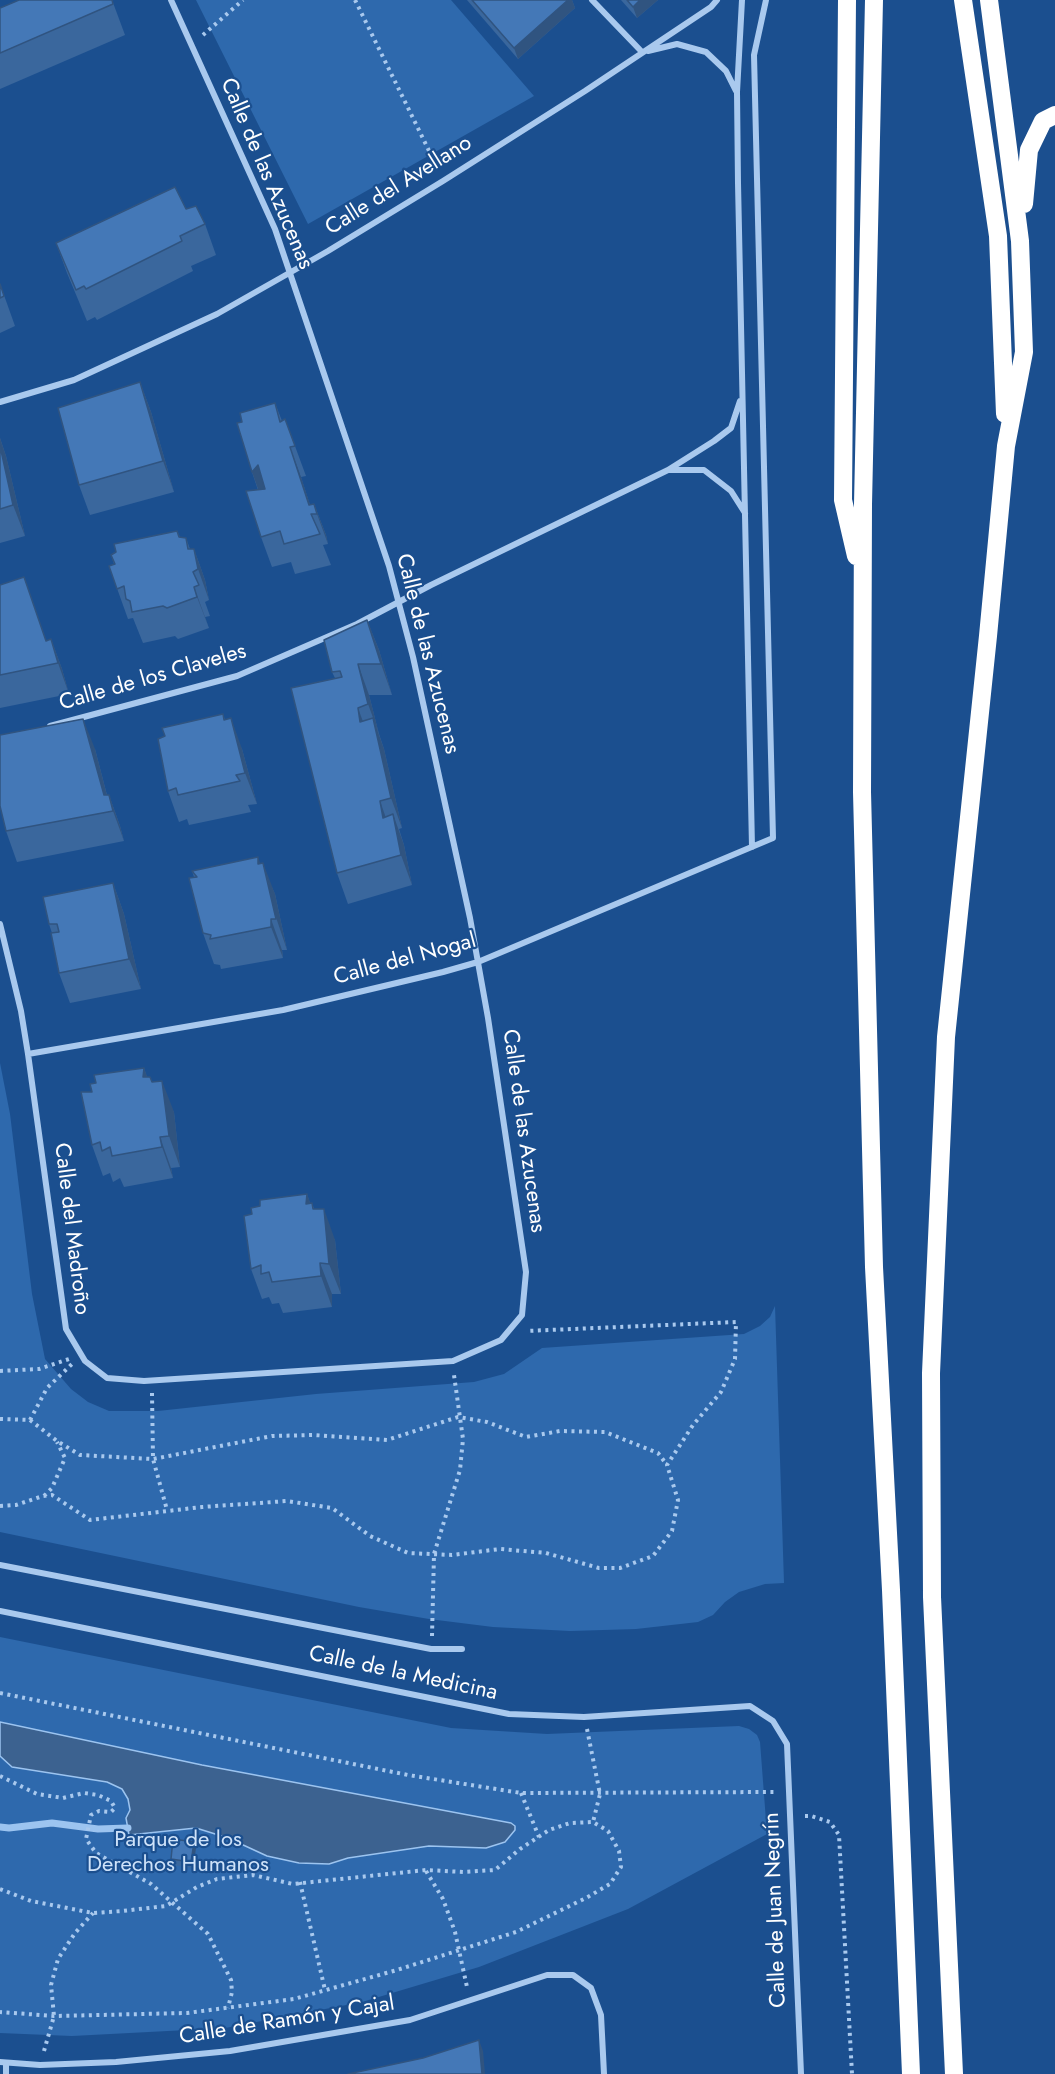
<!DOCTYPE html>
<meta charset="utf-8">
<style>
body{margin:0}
canvas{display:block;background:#1b4f8f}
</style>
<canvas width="1055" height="2074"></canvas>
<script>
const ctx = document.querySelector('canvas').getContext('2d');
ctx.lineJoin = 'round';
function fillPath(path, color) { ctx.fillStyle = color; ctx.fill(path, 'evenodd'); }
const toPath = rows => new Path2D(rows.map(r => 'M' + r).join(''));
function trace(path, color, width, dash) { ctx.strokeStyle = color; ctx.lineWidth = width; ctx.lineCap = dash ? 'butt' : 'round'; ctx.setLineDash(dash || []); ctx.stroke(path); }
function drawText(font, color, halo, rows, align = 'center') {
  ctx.font = font + ' Jost,sans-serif'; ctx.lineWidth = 4.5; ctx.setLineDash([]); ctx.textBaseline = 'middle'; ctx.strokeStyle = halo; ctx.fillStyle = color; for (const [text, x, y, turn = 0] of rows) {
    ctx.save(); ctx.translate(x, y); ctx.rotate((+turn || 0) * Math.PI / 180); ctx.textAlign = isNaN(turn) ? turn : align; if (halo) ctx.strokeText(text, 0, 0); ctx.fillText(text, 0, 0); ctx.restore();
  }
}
fillPath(toPath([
 [196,0,451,0,534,96,308,224],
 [0,1063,10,1114,32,1294,45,1359,71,1389,88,1402,109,1411,158,1411,316,1394,474,1382,504,1374,542,1348,744,1334,760,1326,770,1317,775,1306,784,1583,765,1584,739,1592,725,1602,713,1615,698,1622,636,1629,570,1631,493,1627,429,1619,359,1607,0,1532],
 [0,1637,451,1728,547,1734,739,1726,749,1729,757,1735,760,1742,767,1834,628,1909,479,1967,362,2002,225,2028,72,2036,0,2033]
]), '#2e69ad');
const water = toPath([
 [0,1722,202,1765,511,1823,515,1826,515,1830,505,1842,486,1848,429,1846,348,1858,329,1864,299,1863,267,1856,228,1838,196,1828,129,1835,126,1818,130,1810,128,1799,122,1789,107,1782,12,1767,0,1756,0,1722]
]);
fillPath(water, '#3c6290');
trace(water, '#9cc4f0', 1.5);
trace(toPath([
 [0,1827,9,1828,52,1823,98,1829,128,1828]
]), '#9cc4f0', 7);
trace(toPath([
 [355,0,438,169],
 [203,35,243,0],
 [0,1371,39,1369,69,1359],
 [152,1393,153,1459,167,1510],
 [0,1419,30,1420,57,1441,80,1455,153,1459,272,1436,314,1435,387,1440,458,1417,487,1422,526,1437,560,1431,605,1432,658,1453,667,1465],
 [30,1420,47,1388,72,1364],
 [44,1496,52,1488,65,1458,57,1442],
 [0,1506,16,1505,43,1496,52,1495,90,1520,202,1507,287,1501,332,1508,370,1536,408,1553,452,1555,500,1549,546,1553,599,1568,620,1568,653,1556,672,1531,678,1500,667,1465,693,1425,721,1392,735,1359,736,1322,526,1331],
 [432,1636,434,1554,460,1470,463,1439,454,1375],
 [0,1693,408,1775,521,1793,775,1792],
 [587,1729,600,1794,593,1822],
 [0,1776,37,1794,63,1798,84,1793,98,1795,111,1801,115,1808,111,1812,99,1811,91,1815,86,1839,96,1853,151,1884,208,1934,231,1980,232,1992,228,2008],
 [521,1793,539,1837],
 [805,1816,811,1816,830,1822,839,1835,852,2074],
 [426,1871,443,1899,455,1932,467,1987],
 [300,1882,325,1990],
 [0,1889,31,1901,93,1913,122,1911,166,1906,197,1887,217,1879,253,1875,293,1884,426,1870,463,1872,495,1870,520,1849,549,1830,570,1823,593,1822,608,1831,619,1851,621,1867,610,1884,586,1898,516,1932,397,1970,294,1999,187,2013,54,2016,0,2012],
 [44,2051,54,2016,51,1985,58,1959,75,1933,93,1913]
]), '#a9c9ee', 4, [3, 4.5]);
trace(toPath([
 [592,0,642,52],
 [742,0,737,92,738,183,752,847],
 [648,51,677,44,706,52,726,71,736,91],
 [740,401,731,428,714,441,668,470,704,470,731,491,745,513],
 [0,402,74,380,217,314,328,251,443,181,585,91,711,7,717,0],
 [50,726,237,676,357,624,431,585,668,470],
 [0,924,21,1011,28,1054,66,1329,85,1361,107,1378,144,1381,453,1361,501,1340,522,1315,526,1272,488,1018,470,918,413,657,389,566,275,229,171,0],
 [28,1054,283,1010,443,972,478,962,773,838,754,55,766,0],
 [0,1565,431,1649,462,1649],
 [0,1611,509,1714,584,1717,750,1706,773,1721,787,1744,801,2074],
 [0,2062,40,2065,116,2062,230,2051,410,2020,547,1975,573,1975,591,1988,601,2015,604,2074],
 [6,2074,6,2063]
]), '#a9c9ee', 6);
trace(toPath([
 [847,0,843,500,856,556],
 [874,0,863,504,862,792,874,1267,891,1590,911,2074],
 [963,0,998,236,1005,414],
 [1024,204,1029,150,1043,121,1055,115],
 [954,2074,932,1597,931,1373,946,1037,988,636,1006,446,1024,352,1020,241,989,0]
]), '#fff', 18);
fillPath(toPath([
 [112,0,125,35,0,89,0,8],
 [467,0,572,0,575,8,518,59],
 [621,0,658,0,637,18],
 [186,209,205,224,216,255,191,266,193,271,97,320,95,317,87,321,67,273,56,243],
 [0,284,15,326,0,333],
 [140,382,151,412,174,492,90,515,79,485],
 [275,403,282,421,285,419,306,476,301,477,310,505,314,504,326,535,328,544,323,545,331,565,295,574,291,562,272,567,261,537,258,490,252,472,242,422],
 [0,438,6,456,25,536,0,543],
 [177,531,180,537,186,538,190,549,194,549,205,580,209,600,205,602,210,616,205,617,209,628,178,639,175,636,143,643,133,618,128,619,109,566,114,564,111,555,116,552],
 [24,577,46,641,51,639,62,669,69,694,0,708,0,585],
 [367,620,379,650,392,695,369,695,379,734,384,749,402,828,399,829,404,845,412,885,348,904,337,873,335,678,332,672],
 [223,714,225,720,242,749,257,804,248,805,251,812,189,825,187,819,179,822,168,791],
 [95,749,107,795,109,795,120,826,124,841,17,862,6,831],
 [261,864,275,894,287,950,282,950,283,958,221,969,220,965,214,964,203,933,194,877,192,871],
 [113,883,124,914,141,989,70,1003,59,973,52,933,49,924],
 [144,1068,147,1077,150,1077,152,1082,174,1112,180,1167,171,1168,173,1178,124,1187,120,1178,113,1182,110,1173,103,1176,92,1145,92,1092,96,1083],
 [307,1194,310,1203,312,1203,314,1209,335,1240,341,1294,332,1294,332,1307,283,1313,279,1303,272,1304,269,1297,262,1299,251,1269,252,1214,260,1206],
 [194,1842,196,1848,193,1868,173,1865,171,1859]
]), '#3a679d');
fillPath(toPath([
 [568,0,572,0,575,8,518,59,514,48],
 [640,0,658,0,637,18,633,7],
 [140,382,151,412,174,492,163,461],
 [0,438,6,456,25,536,13,505,0,446],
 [290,447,301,477,313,514,312,514],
 [258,465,270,496,263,503,252,472],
 [314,504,326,535,328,544,317,514],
 [194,549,205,580,209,600,198,569],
 [194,587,205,617,209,628,197,597],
 [367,620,379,650,392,695,381,664],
 [51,639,62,669,69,694,58,663],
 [358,664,369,695,379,734,368,704],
 [358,708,369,738,360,722],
 [231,718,242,749,257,804,245,773],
 [373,718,384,749,402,828,391,798],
 [83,719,95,749,111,811,104,795],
 [109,795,120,826,124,841,113,811],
 [380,801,391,832,383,818],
 [393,814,404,845,412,885,401,855],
 [258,857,269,886,263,863,275,894,287,950,258,864],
 [113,883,124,914,141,989,129,959],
 [271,919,282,950,283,958,271,927],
 [144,1068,155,1098,143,1077],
 [162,1081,174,1112,180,1167,169,1136],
 [160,1137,171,1168,173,1178,162,1147],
 [307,1194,318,1224,306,1204],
 [324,1209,335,1240,341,1294,329,1264],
 [320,1263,332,1294,332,1307,321,1276],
 [194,1842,196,1848,193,1868,191,1862],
 [479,2040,483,2051,485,2074,482,2074]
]), '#305480');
const building = toPath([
 [19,0,112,0,113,4,0,53,0,8,19,0],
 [472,0,568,0,514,48,472,0],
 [627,0,640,0,633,7,627,0],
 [175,187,186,209,196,206,205,224,180,236,182,241,86,289,84,286,76,290,56,243,175,187],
 [0,284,4,296,0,298,0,284],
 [140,382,163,461,79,485,58,408,140,382],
 [275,403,280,422,285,419,295,446,290,447,309,505,314,504,317,514,311,514,320,534,284,544,280,531,261,537,246,491,265,489,258,465,252,472,237,423,242,422,240,413,275,403],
 [0,446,13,505,0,509,0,446],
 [177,531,179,537,186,538,188,549,194,549,198,569,193,572,199,585,194,587,197,597,167,608,163,606,132,612,130,601,126,599,124,586,117,589,109,566,115,564,111,555,116,552,114,544,177,531],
 [24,577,46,641,51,639,58,663,0,675,0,585,24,577],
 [367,620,381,664,358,664,368,704,358,708,360,722,373,718,391,798,380,801,383,818,393,814,401,855,337,873,291,688,342,677,340,671,332,672,324,640,367,620],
 [223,714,224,720,231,718,245,773,236,775,240,781,178,795,176,788,168,791,158,739,165,736,162,728,223,714],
 [83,719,104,795,109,795,113,811,6,831,0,806,0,735,83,719],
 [258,857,258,864,263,863,276,919,271,919,271,927,210,939,211,935,203,933,189,878,197,877,192,871,258,857],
 [113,883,129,959,59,973,51,933,59,932,57,924,49,924,43,897,113,883],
 [144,1068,143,1077,150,1077,152,1082,162,1081,169,1136,160,1137,162,1147,112,1156,110,1147,102,1151,100,1142,92,1145,81,1092,92,1092,90,1084,96,1083,94,1075,144,1068],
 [307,1194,306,1204,312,1203,313,1209,324,1209,329,1264,320,1263,321,1276,272,1282,269,1272,261,1274,261,1265,251,1269,244,1216,252,1214,251,1208,260,1206,260,1200,307,1194],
 [173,1839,194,1842,191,1862,171,1859,173,1839],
 [479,2040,482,2074,348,2074,423,2058,479,2040]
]);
fillPath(building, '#4478b7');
trace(building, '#305480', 1.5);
drawText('22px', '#fff', '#1b4f8f', [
 ["Calle de las Azucenas",266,174,67],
 ["Calle del Avellano",399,186,-32],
 ["Calle de las Azucenas",427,654,76],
 ["Calle de los Claveles",153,678,-16],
 ["Calle del Nogal",405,960,-15],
 ["Calle de las Azucenas",523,1131,82],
 ["Calle del Madroño",71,1229,83],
 ["Calle de la Medicina",403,1674,12],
 ["Calle de Juan Negrín",776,1910,-92],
 ["Calle de Ramón y Cajal",287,2021,-9]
]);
drawText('22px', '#cfe3fa', '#1b4f8f', [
 ["Parque de los",178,1841],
 ["Derechos Humanos",178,1866]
]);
</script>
